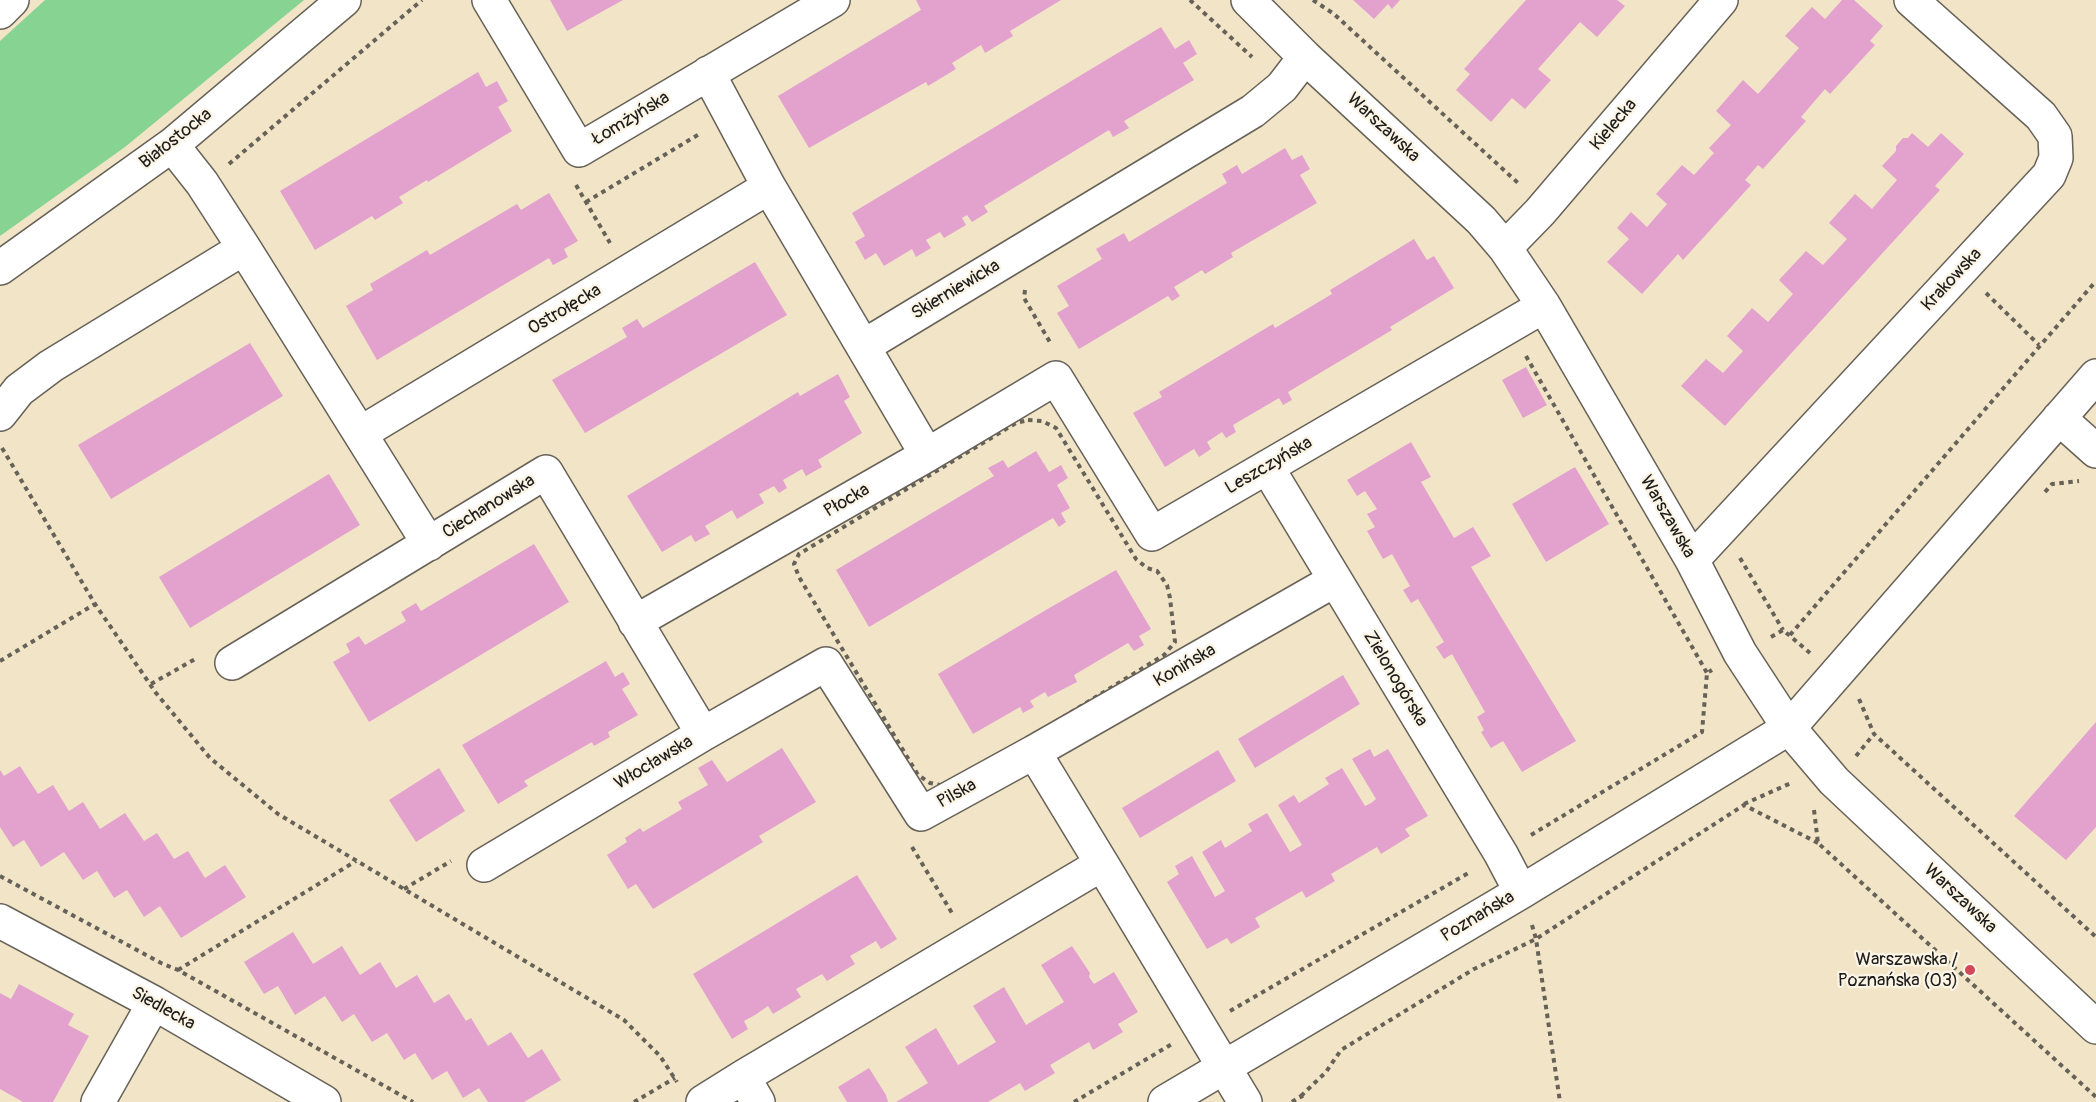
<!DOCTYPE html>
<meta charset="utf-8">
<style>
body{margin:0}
canvas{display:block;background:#f1e4c7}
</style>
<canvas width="2096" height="1102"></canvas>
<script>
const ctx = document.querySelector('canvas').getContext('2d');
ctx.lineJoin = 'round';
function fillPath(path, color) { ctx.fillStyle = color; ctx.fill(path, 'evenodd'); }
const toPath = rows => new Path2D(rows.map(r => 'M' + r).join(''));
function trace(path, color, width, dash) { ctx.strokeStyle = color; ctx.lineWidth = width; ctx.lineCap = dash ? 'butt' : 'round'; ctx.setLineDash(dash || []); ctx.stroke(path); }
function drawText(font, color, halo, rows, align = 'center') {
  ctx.font = font + ' Pangolin,sans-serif'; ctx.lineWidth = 4.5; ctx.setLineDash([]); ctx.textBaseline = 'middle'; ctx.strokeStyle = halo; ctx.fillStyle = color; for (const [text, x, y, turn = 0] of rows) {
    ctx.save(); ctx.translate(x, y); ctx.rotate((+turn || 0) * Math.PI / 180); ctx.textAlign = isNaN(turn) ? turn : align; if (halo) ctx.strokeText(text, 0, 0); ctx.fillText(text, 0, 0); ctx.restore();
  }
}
fillPath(toPath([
 [45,0,304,0,125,147,0,236,0,41]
]), '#87d492');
fillPath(toPath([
 [550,0,623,0,567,31],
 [916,0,1061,0,1010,31,1013,36,985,53,981,45,952,63,956,69,928,86,926,82,809,148,778,96,921,10],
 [1353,0,1400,0,1392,9,1388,4,1374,19],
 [1526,0,1617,0,1625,6,1597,37,1580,22,1538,69,1551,80,1525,109,1512,98,1491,122,1456,90,1470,74,1464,69],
 [1842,0,1854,0,1883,26,1870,41,1875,45,1830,94,1825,89,1801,117,1806,121,1763,169,1758,165,1745,180,1751,185,1683,260,1678,254,1642,294,1607,262,1629,239,1617,228,1631,212,1647,227,1667,204,1656,194,1682,165,1694,175,1714,153,1709,148,1731,125,1716,111,1729,96,1743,80,1758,94,1799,48,1785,36,1812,7,1825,19],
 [1161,27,1175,49,1189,40,1197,54,1183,63,1194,80,1124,121,1129,128,1113,137,1109,130,984,206,988,212,972,222,967,215,962,218,966,225,944,238,940,232,926,240,931,248,916,257,912,249,884,266,876,253,865,260,855,242,865,236,852,213],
 [478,72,486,87,497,81,508,101,498,107,512,131,428,182,427,180,399,197,403,203,375,220,372,216,315,250,280,191],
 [1912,133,1928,147,1941,133,1964,154,1935,186,1940,190,1725,426,1681,386,1706,359,1723,373,1743,351,1727,336,1752,308,1768,322,1793,294,1779,280,1806,251,1823,265,1847,239,1829,223,1855,194,1872,209,1897,180,1882,166,1896,151,1896,146,1903,138,1908,138],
 [1285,148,1292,160,1302,155,1310,169,1300,175,1317,203,1231,253,1233,257,1205,274,1202,270,1174,287,1180,296,1172,301,1168,296,1079,349,1057,313,1069,306,1057,286,1102,259,1096,249,1124,233,1129,242,1227,183,1222,174,1237,165,1242,174],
 [549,193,578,241,564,249,568,257,553,265,549,258,377,360,346,306,373,290,370,284,427,250,430,255,517,204,521,210],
 [1414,239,1427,260,1434,256,1454,288,1390,327,1392,330,1288,392,1292,400,1283,405,1279,398,1233,425,1236,432,1226,438,1222,432,1207,442,1211,449,1199,457,1194,449,1165,467,1133,413,1162,397,1159,392,1273,324,1275,328,1332,294,1330,290],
 [755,262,787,315,585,433,552,380,627,337,622,328,637,319,643,328],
 [250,343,283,396,111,499,78,445],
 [1526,367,1547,405,1523,418,1502,380],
 [838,374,850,397,844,401,862,433,818,460,822,467,806,476,802,469,783,480,787,488,779,493,774,486,759,494,764,503,737,519,732,510,705,526,710,534,695,542,691,535,662,552,627,496,798,392,800,396],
 [1411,442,1431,477,1421,482,1454,538,1473,527,1491,556,1471,567,1576,741,1522,772,1503,741,1491,748,1481,732,1484,730,1477,717,1485,712,1452,654,1444,659,1436,647,1444,642,1418,599,1411,603,1403,590,1410,586,1392,554,1383,559,1367,531,1375,527,1367,514,1377,509,1365,491,1357,496,1347,480],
 [1036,451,1049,472,1061,465,1068,478,1057,485,1070,508,1061,513,1066,522,1059,527,1053,518,869,627,836,570,994,476,988,468,1003,460,1008,468],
 [1575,467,1609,524,1546,562,1512,504],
 [329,474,360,525,190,628,159,577],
 [534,544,569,602,369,722,333,662,350,652,346,644,359,636,365,645,406,621,401,612,416,603,421,611],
 [1116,570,1151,629,1139,636,1144,645,1134,651,1128,643,1074,675,1077,682,1048,697,1045,692,1030,701,1034,707,1023,713,1020,707,973,734,938,674,1051,607],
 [606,661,615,677,623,672,630,684,622,689,638,715,608,732,610,737,594,746,592,742,524,781,528,786,498,804,462,745],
 [1343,675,1360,704,1255,768,1238,739],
 [2096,722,2096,827,2066,860,2014,816],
 [782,748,816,802,759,836,763,842,653,909,636,884,628,889,607,855,627,842,625,838,640,828,643,832,682,809,678,802,708,785,698,768,712,760,727,782],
 [1370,749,1374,757,1388,749,1428,816,1405,829,1410,836,1381,854,1377,847,1331,874,1335,881,1306,898,1302,891,1255,918,1260,927,1231,944,1227,938,1207,949,1167,882,1179,874,1175,866,1192,856,1215,897,1225,891,1202,852,1221,840,1225,848,1252,831,1248,824,1267,813,1290,852,1302,845,1278,805,1294,795,1299,803,1329,784,1325,778,1342,768,1365,806,1371,803,1376,799,1352,759],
 [1218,750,1236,781,1140,838,1122,808],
 [20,766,38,794,53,785,69,811,83,802,100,829,125,813,144,841,157,833,174,859,188,851,205,878,225,865,246,897,181,938,160,906,144,917,127,890,114,898,97,871,83,880,64,852,41,867,24,840,13,847,0,827,0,770,4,776],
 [439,768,465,811,416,842,389,800],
 [857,875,897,939,881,949,876,941,864,948,850,956,855,964,827,981,822,974,796,989,801,997,773,1014,768,1006,755,1015,744,1021,748,1029,732,1039,693,974],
 [293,932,313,964,342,946,360,975,380,962,396,988,417,975,434,1003,449,994,466,1021,471,1018,488,1046,511,1032,528,1058,542,1049,561,1080,524,1102,488,1102,479,1088,463,1098,447,1071,432,1080,415,1053,404,1060,387,1033,372,1042,354,1014,342,1022,325,996,295,1015,278,986,264,994,244,962],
 [1072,946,1090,973,1089,977,1094,984,1114,972,1138,1012,1118,1024,1123,1032,1093,1050,1089,1042,1050,1065,1055,1073,1025,1091,1020,1083,988,1102,896,1102,928,1083,905,1047,921,1037,936,1028,958,1065,996,1042,973,1006,1004,987,1026,1025,1064,1002,1041,965],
 [19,984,74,1014,68,1025,89,1036,53,1102,23,1102,0,1089,0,993,11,999],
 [869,1068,886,1095,888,1102,847,1102,838,1087]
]), '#e3a2ce');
const minor = toPath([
 [489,0,579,150,833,0],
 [1248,0,1305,57,1481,220,1505,248,1544,306,1692,560,1740,653,1789,728,1834,781,2096,1027],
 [0,12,12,0],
 [708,73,769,187,927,455],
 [172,145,202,183,244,248],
 [1505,248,1540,212,1721,0],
 [0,268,172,145,344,0],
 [864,346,1253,111,1282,87,1305,57],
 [0,414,19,390,51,366,244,248,429,544],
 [2059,418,2096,451],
 [361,433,769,187],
 [1267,467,1501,854,1521,892],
 [1692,560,2049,175,2056,158,2055,136,2041,116,1911,0],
 [635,622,927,455,1056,378,1152,534,1544,306],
 [232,663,546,472,703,734],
 [1034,752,1335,580],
 [1102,864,1245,1102],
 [484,865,703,734,826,664,921,814,1034,752,1102,864,743,1077],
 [0,921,154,1003,324,1102],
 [98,1102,154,1003],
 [703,1102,743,1077,758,1102],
 [1165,1102,1521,892,1789,728,2096,376]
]);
trace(minor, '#676258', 36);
trace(toPath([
 [1190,0,1252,57],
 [1313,0,1334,14,1518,183],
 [229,164,422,0],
 [576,185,610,243],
 [586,202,701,133],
 [1025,290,1024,298,1051,344],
 [1986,293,2039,345],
 [1526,356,1707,673],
 [1028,420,1042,421,1056,428,1136,559,1147,568,1157,571,1167,585,1170,598,1175,642,1164,655,966,777,950,784,940,785,930,783,918,775,799,577,794,564,799,554,1016,423,1028,420],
 [2,448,95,604,156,693,210,758,278,814,624,1020,660,1056,677,1082],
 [2045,492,2052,484,2079,481],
 [1740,558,1783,630],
 [1790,635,2096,281],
 [1771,637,1783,630,1810,653],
 [0,661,95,604],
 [151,684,197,658],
 [1859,699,1874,734,2096,937],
 [1856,756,1874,734],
 [1744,804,1791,783],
 [1814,810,1818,843,2096,1097],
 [1531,835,1702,732,1707,673,1712,670],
 [912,847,952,913],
 [0,876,161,963,178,970,413,1102],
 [404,889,451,861],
 [1532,925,1536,939,1560,1102],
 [178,970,356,861],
 [1230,1011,1470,872],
 [1301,1096,1326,1072,1341,1050,1474,969,1536,939,1744,805,1818,843],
 [634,1102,675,1078],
 [1074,1102,1172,1044],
 [1292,1102,1301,1096,1304,1102]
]), '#676258', 4, [4.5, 4.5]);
trace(minor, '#fff', 33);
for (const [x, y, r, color] of [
 [1970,970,6,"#d1495b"]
]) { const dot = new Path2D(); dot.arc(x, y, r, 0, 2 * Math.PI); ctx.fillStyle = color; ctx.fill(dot); trace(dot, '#fcf5e5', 2); }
drawText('18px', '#1c1c1c', '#fcf5e5', [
 ["Łomżyńska",631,119,-31],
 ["Kielecka",1614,125,-50],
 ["Warszawska",1383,128,43],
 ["Białostocka",176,139,-38],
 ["Krakowska",1952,280,-47],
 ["Skierniewicka",956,290,-31],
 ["Ostrołęcka",565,310,-31],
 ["Leszczyńska",1269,466,-30],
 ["Płocka",847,501,-30],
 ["Ciechanowska",489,507,-32],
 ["Warszawska",1667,517,60],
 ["Konińska",1185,666,-30],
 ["Zielonogórska",1395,679,59],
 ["Włocławska",654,763,-31],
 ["Pilska",957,794,-29],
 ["Warszawska",1960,899,43],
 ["Poznańska",1478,917,-31],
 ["Siedlecka",163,1009,29]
]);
drawText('18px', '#1c1c1c', '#fcf5e5', [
 ["Warszawska /",1958,960],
 ["Poznańska (03)",1958,981]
], 'right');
</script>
